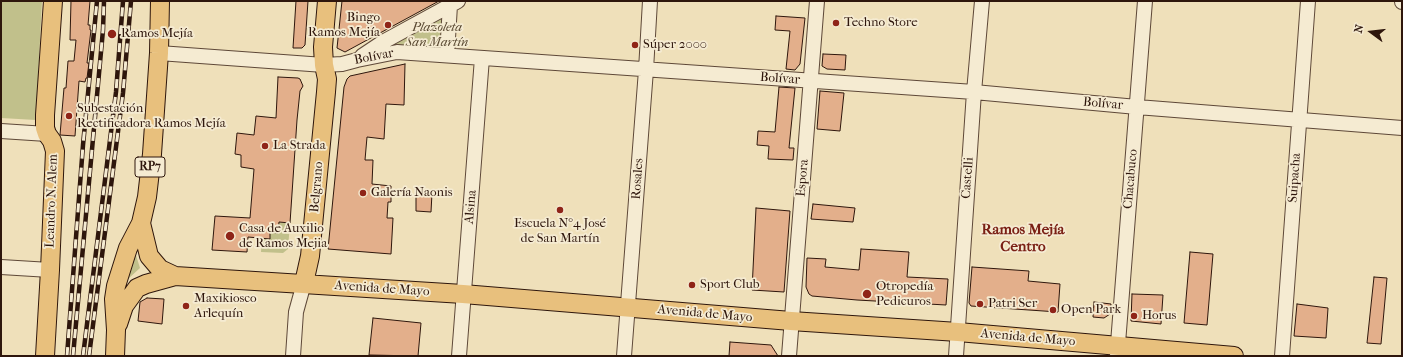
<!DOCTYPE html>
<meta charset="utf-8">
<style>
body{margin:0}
#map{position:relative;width:1403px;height:357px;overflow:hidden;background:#efe0ba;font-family:"IM FELL French Canon",serif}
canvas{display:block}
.frame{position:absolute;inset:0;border:2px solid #2e160c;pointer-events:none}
.north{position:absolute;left:1351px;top:12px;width:40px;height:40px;-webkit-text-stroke:3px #f5ebd2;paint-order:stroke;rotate:285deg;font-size:11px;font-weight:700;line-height:16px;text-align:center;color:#2e160c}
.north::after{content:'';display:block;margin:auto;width:14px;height:18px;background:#2e160c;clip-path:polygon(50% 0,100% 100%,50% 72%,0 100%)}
</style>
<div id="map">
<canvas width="1403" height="357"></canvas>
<div class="frame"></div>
<div class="north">N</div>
</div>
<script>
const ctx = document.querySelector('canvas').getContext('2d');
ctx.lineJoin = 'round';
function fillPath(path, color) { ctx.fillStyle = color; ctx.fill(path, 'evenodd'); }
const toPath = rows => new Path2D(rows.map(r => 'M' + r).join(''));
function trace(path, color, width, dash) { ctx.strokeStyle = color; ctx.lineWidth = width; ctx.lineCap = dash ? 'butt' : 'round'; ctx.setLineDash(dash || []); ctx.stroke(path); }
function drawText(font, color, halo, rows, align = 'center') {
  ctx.font = font + ' "IM FELL French Canon",serif'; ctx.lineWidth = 3.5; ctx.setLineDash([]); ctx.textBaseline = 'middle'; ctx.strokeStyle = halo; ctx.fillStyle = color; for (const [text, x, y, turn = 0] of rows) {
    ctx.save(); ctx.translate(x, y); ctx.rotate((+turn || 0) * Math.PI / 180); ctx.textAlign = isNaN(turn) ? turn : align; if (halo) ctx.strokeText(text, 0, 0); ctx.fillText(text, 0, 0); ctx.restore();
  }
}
fillPath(toPath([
 [1,1,42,1,36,120,1,118],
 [446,16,451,50,390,45],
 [279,222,290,223,288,249,283,253,261,252,262,238,270,239,270,232,278,233],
 [135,252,140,268,128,279]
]), '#c1c08b');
const building = toPath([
 [71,1,90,1,88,25,90,25,90,30,91,30,87,63,89,63,87,78,86,78,85,82,79,81,75,136,60,135,64,88,66,88,68,61,74,61,76,40,70,40,71,1],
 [296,1,308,1,305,45,302,48,293,48,296,1],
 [342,1,439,1,345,52,337,48,342,1],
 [776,16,805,18,800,64,795,70,786,69,790,31,775,30,776,16],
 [823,54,846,55,845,70,827,69,822,66,823,54],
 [405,64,404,105,386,104,384,139,367,137,365,160,373,160,372,184,391,186,391,202,388,202,387,218,393,218,391,254,328,249,344,87,347,79,350,76,405,64],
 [278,77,298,78,300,79,303,86,300,91,297,120,290,223,279,222,278,233,270,232,270,239,248,237,247,252,212,250,215,216,250,218,254,169,241,167,241,155,235,154,237,133,254,135,256,116,276,118,278,77],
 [779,87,795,88,789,148,794,148,793,160,768,159,769,146,757,145,758,131,775,132,779,87],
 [820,91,844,93,840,131,817,129,820,91],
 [416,192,432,193,431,212,416,211,416,192],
 [813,204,855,208,853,222,811,219,813,204],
 [756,208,790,211,784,292,752,290,756,208],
 [861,249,909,252,907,277,948,279,946,305,857,300,812,296,809,294,806,287,807,258,826,259,825,267,859,270,861,249],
 [1190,252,1213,254,1207,325,1184,323,1190,252],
 [972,267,1029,271,1028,281,1060,284,1058,312,971,306,969,303,972,267],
 [1374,277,1387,278,1381,344,1367,343,1374,277],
 [1132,294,1163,295,1161,324,1131,321,1132,294],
 [147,298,164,299,162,324,138,321,140,302,147,298],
 [1094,302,1111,304,1110,314,1104,318,1093,317,1094,302],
 [1297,304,1328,308,1326,338,1294,336,1297,304],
 [373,318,421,323,418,356,369,355,373,318],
 [730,342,771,345,778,356,729,356,730,342]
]);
fillPath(building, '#e3af8b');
trace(building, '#2e160c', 1);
const minor = toPath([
 [1402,1,1402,2],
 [159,53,324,65,342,64,357,60,397,52,974,92,1137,107,1402,128],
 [447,55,450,5],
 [362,56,383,42,458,1],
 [1,131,47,134],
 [1,267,50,270],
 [293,356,296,312,304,283],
 [459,356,482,58],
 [624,356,646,70,650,1],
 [789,356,817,1],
 [956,356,974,92,982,1],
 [1117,356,1145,1],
 [1282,356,1308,1]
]);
const major = toPath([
 [141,223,149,256,160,269,175,276,463,294,791,321,958,332,1234,356],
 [304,283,310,256,326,92,327,79,324,65,323,47,327,1],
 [118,324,124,306,137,288,146,284,175,276],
 [45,356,50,270,55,151,52,141,47,134,45,128,45,115,53,1],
 [115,356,116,330,114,299,116,286,128,248,141,223,147,197,152,154,159,53,160,1]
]);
trace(minor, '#5e4838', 16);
trace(major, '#2e160c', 20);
trace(minor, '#f5ebd2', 14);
trace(major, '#e8c07d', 18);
const rail = toPath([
 [67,356,83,145,97,1],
 [73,356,103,30,104,1],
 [83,356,116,92,123,1],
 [89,356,123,93,131,1]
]);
trace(rail, '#2e160c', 4.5);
trace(rail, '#f5ebd2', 3, [9]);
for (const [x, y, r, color] of [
 [836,23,4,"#8f2418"],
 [388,25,4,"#8f2418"],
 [112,34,5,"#8f2418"],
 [635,45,4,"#8f2418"],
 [69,116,4,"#8f2418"],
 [265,146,4,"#8f2418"],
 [363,193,4,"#8f2418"],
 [560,210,4,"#8f2418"],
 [230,236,5,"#8f2418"],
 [692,285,4,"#8f2418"],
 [867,294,5,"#8f2418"],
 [980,304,4,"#8f2418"],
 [186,306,4,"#8f2418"],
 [1053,310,4,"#8f2418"],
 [1134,316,4,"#8f2418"]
]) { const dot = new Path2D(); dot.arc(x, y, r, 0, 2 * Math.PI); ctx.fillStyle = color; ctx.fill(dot); trace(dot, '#f5ebd2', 1.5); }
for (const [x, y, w] of [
 [150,167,30]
]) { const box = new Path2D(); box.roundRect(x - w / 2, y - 10, w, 20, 3); ctx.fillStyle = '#f5ebd2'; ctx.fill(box); trace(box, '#2e160c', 1); }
drawText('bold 12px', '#2e160c', null, [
 ["RP7",150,167]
]);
drawText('13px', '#2e160c', '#f5ebd2', [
 ["Bingo",380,18,"right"],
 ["Ramos Mejía",380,33,"right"],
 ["Techno Store",844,23],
 ["Ramos Mejía",121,34],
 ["Súper 2000",643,45],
 ["Subestación",77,109],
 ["Rectificadora Ramos Mejía",77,124],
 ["La Strada",273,146],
 ["Galería Naonis",371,193],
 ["Escuela N°4 José",560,224,"center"],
 ["de San Martín",560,239,"center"],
 ["Casa de Auxilio",239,229],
 ["de Ramos Mejia",239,244],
 ["Sport Club",700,285],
 ["Otropedía",876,287],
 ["Pedicuros",876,302],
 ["Maxikiosco",194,299],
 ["Arlequín",194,314],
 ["Patri Ser",988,304],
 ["Open Park",1061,310],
 ["Horus",1142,316]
], 'left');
drawText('italic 13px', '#5a4932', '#f5ebd2', [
 ["Plazoleta",437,28],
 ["San Martín",437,43]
]);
drawText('13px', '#2e160c', '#f5ebd2', [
 ["Bolívar",374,57,-11],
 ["Bolívar",780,79,4],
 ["Bolívar",1103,104,5],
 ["Espora",803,178,-85],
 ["Castelli",968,178,-86],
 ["Suipacha",1295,178,-86],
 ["Rosales",638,179,-86],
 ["Chacabuco",1131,179,-85],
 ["Belgrano",317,187,-85],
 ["Leandro N. Alem",52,201,-88],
 ["Alsina",471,207,-85],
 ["Avenida de Mayo",382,289,4],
 ["Avenida de Mayo",705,314,5],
 ["Avenida de Mayo",1028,338,5]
]);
drawText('bold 15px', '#7a1f14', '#f5ebd2', [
 ["Ramos Mejía",1023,230],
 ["Centro",1023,247]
]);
</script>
